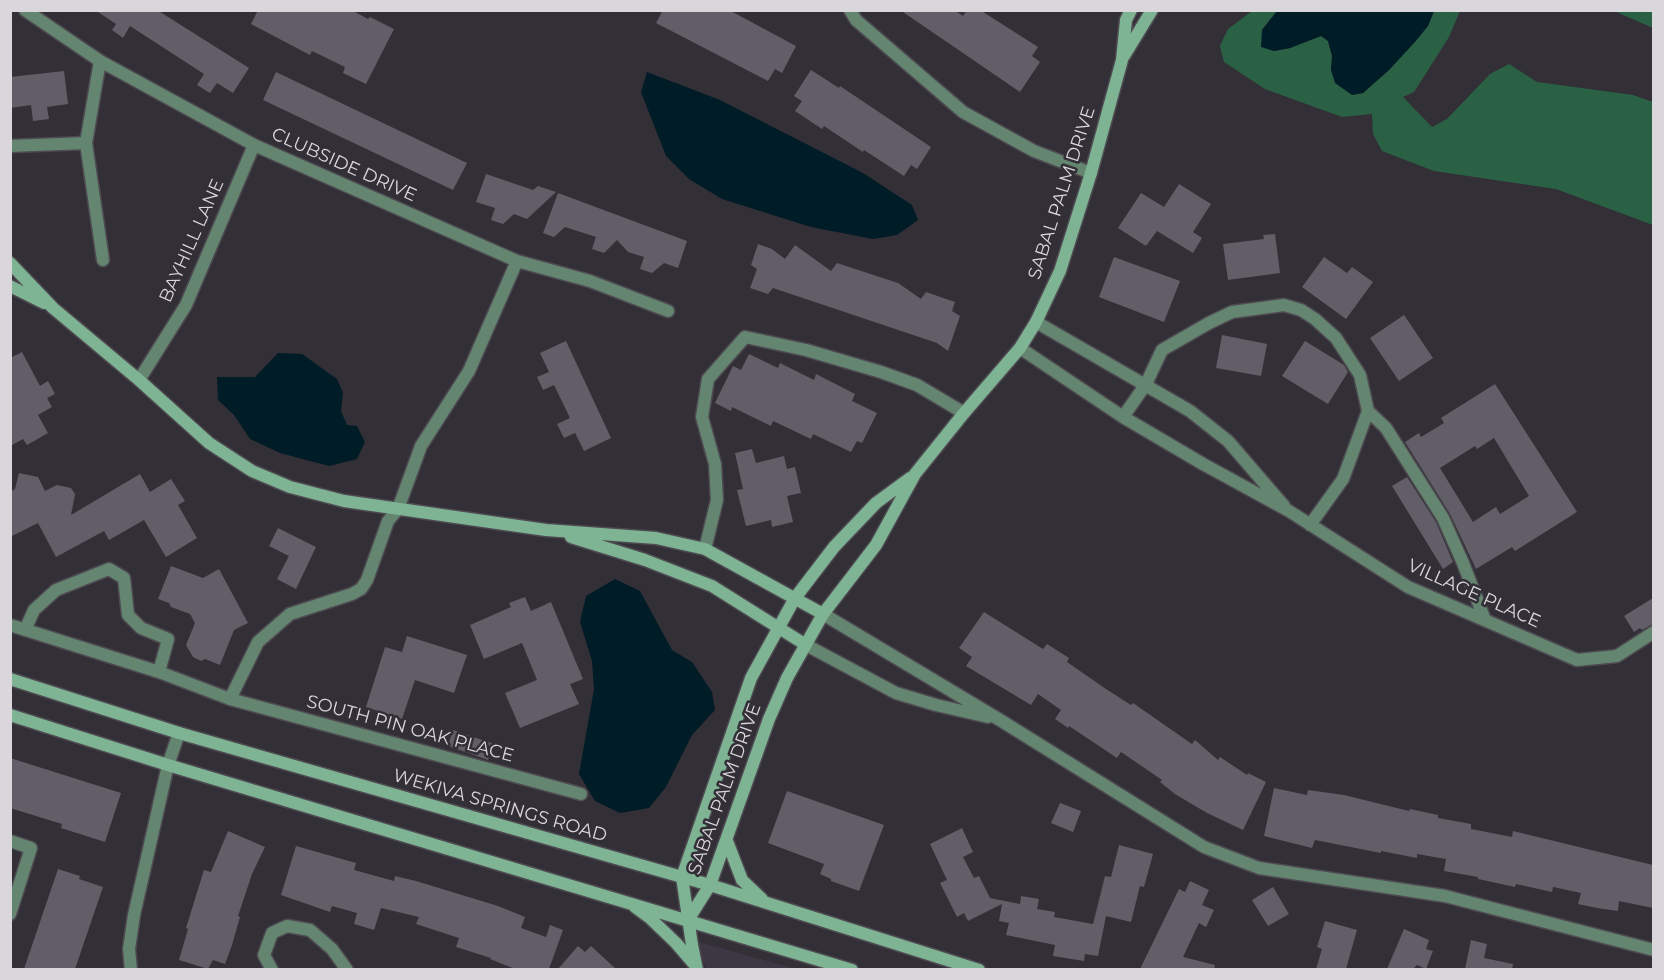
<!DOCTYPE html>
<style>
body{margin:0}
#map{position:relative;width:1664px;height:980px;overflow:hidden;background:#332f37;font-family:Montserrat,sans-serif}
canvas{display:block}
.frame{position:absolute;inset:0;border:12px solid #d9d7dc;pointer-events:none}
</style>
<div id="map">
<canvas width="1664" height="980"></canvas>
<div class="frame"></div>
</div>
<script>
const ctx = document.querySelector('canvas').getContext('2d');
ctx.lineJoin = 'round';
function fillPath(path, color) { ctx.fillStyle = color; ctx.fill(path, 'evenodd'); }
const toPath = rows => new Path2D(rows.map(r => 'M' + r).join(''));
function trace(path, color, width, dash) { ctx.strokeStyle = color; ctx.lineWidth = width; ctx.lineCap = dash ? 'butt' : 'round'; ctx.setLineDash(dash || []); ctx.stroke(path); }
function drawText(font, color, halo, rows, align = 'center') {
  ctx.font = font + ' Montserrat,sans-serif'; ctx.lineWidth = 5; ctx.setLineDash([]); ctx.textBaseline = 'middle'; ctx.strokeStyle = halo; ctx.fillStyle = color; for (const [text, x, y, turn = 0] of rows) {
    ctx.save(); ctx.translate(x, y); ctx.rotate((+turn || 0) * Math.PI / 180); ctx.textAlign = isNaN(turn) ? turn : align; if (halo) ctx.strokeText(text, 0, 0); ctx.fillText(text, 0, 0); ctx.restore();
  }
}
fillPath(toPath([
 [699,942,796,969,706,969,707,967,703,963]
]), '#3d3744');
fillPath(toPath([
 [1252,11,1277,11,1262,30,1274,51,1290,48,1321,36,1328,41,1332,56,1331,70,1352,95,1363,93,1389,70,1428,26,1434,11,1460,11,1449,37,1414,92,1403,97,1432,127,1447,119,1490,74,1509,64,1537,82,1633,95,1653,102,1653,225,1556,189,1434,171,1382,151,1373,134,1372,114,1342,117,1265,89,1224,62,1220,46,1228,29],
 [1615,11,1653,11,1653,28,1621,14]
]), '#2a6145');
fillPath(toPath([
 [1381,10,1389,12,1393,10,1434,11,1428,26,1415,42,1389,70,1363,93,1352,95,1335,83,1331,70,1332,56,1328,41,1321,36,1290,48,1274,51,1261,47,1262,30,1277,11],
 [647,72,720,100,863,173,912,205,918,220,897,235,873,239,811,227,722,199,689,179,666,156,641,92],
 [278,353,302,354,337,379,343,393,341,411,347,425,357,426,365,442,357,459,329,466,280,453,250,439,234,415,218,400,217,377,255,377],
 [615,579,640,591,672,650,692,662,712,692,715,710,692,735,666,787,649,808,620,813,595,801,579,774,594,689,592,661,580,622,586,596]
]), '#001c26');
fillPath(toPath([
 [95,10,157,10,249,68,233,93,217,83,210,93,197,85,204,74,130,26,123,38,112,30,116,24],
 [258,10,351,10,368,19,370,17,394,29,366,84,343,73,345,67,312,51,310,55,251,24],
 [663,10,729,10,796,46,782,73,775,69,768,81,656,23],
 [900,10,954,10,963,16,967,10,980,10,1038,47,1032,56,1040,62,1020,92],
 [811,70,839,88,840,86,931,147,917,169,911,165,904,176,864,150,863,152,824,126,822,129,795,111,802,101,794,96],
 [64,71,68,104,47,107,49,119,33,121,31,105,10,108,10,77],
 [276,72,467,163,453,190,263,100],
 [486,174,533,190,538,186,556,192,527,219,514,214,503,224,491,220,495,208,476,202],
 [1179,184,1211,204,1193,232,1202,238,1193,253,1157,231,1146,246,1118,228,1141,193,1164,207],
 [558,193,687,241,678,268,664,263,652,273,640,269,644,257,628,252,617,240,604,253,592,249,596,237,565,227,554,237,543,233],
 [1275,234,1280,273,1228,280,1223,244,1264,239,1263,235],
 [758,244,772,249,785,259,795,245,831,271,837,263,898,283,921,299,926,292,955,302,952,311,960,316,948,351,937,343,773,288,768,294,750,288,757,269,751,265],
 [1114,257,1180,281,1164,322,1099,297],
 [1324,257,1347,273,1352,267,1373,282,1346,319,1302,287],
 [1404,315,1433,358,1399,381,1370,338],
 [1222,335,1267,344,1261,376,1216,368],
 [566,341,611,438,584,451,575,433,564,438,557,424,570,418,554,385,543,390,537,377,549,372,540,353],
 [1305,341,1344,365,1348,372,1328,404,1282,376],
 [22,352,40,386,48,381,55,394,47,398,52,407,38,415,48,433,27,445,23,439,10,446,10,358],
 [749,354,778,368,780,363,814,380,816,374,855,394,852,401,877,413,862,443,857,441,851,452,813,434,811,439,773,421,771,426,732,407,731,411,715,403,733,366,741,370],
 [1495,384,1577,512,1515,551,1512,547,1476,569,1450,514,1405,442,1419,433,1421,437,1444,423,1441,418],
 [1494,438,1529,496,1500,514,1496,507,1473,522,1440,468,1475,446,1477,449],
 [752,449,756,463,784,456,787,469,795,467,801,493,787,496,793,522,772,527,771,520,746,526,737,490,743,489,735,453],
 [19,473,38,477,45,491,57,485,71,488,75,494,71,515,140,474,150,492,171,479,185,501,178,505,197,538,166,557,144,520,109,540,104,531,56,557,38,523,10,537,10,492,15,489],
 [1407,477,1436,522,1453,562,1443,569,1392,486],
 [278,528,316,547,296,589,277,579,289,556,269,546],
 [171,566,203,578,219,569,248,623,234,630,220,665,205,659,201,661,193,657,186,645,195,623,190,614,171,607,169,603,158,599],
 [525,597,531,611,551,602,583,679,570,684,579,704,520,728,505,693,537,680,522,643,484,659,470,625,511,607,509,603],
 [1653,598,1653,624,1642,630,1640,628,1634,632,1624,616],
 [984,612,1043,649,1047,644,1069,658,1067,662,1106,689,1131,705,1133,703,1192,744,1195,740,1218,760,1220,757,1247,775,1248,773,1266,782,1243,830,1207,813,1175,794,1160,782,1162,780,1121,752,1117,758,1069,726,1068,728,1055,719,1061,710,1038,694,1031,705,966,666,972,657,959,648],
 [407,636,467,655,454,693,415,680,402,719,366,707,385,647,402,652],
 [453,730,494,744,488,760,448,746],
 [10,758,121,793,105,842,61,828,62,824,10,808],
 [1274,788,1307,795,1308,790,1344,795,1409,811,1410,809,1438,815,1438,818,1471,824,1471,829,1512,837,1513,831,1653,865,1653,908,1619,901,1618,911,1597,908,1578,904,1581,893,1553,887,1552,892,1516,884,1515,887,1478,879,1478,877,1444,871,1446,859,1417,854,1417,858,1381,851,1381,853,1315,840,1312,848,1264,836],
 [787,791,884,825,859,891,831,881,831,879,820,874,824,864,768,843],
 [1060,803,1081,811,1073,832,1051,823],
 [962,828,973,852,963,857,974,878,979,876,990,898,1020,904,1021,896,1039,899,1037,909,1055,912,1054,917,1093,924,1105,876,1111,877,1119,845,1153,854,1144,887,1140,886,1131,922,1106,916,1098,956,1085,954,1084,961,1053,956,1055,945,1006,935,1009,923,999,921,1002,904,968,921,964,913,957,917,940,883,947,880,930,844],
 [228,831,265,847,252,874,238,916,240,917,232,945,225,964,213,960,208,969,179,960,188,929,186,928,204,870,211,872],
 [296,846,356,863,354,870,394,881,395,876,416,881,498,906,525,917,521,928,546,937,550,925,563,930,549,969,515,969,490,959,491,958,456,947,459,938,416,924,419,917,381,908,374,930,354,924,357,913,332,906,330,912,281,895],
 [58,869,80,876,79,879,103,887,75,969,24,969],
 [1190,881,1209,890,1202,905,1214,910,1206,927,1199,923,1183,957,1215,965,1214,969,1140,969,1179,889,1185,892],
 [1273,887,1289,914,1268,926,1252,900],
 [1325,921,1357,930,1346,969,1316,969,1322,949,1317,947],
 [1404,929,1429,940,1426,949,1433,951,1426,969,1417,965,1413,969,1387,969],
 [1471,940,1487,944,1484,958,1513,964,1512,969,1465,969],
 [578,946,585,952,591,946,616,969,558,969]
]), '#625e67');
const street = toPath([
 [25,10,100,61,254,145,517,261,590,281,668,311],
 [850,10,856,20,963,112,1034,151,1091,173],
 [100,61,86,143,103,260],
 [10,146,86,143],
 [1036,322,1190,411,1228,441,1284,506],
 [1020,348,1123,417,1203,464,1289,511,1408,587,1577,660,1617,656,1654,632],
 [139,380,186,305,254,145],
 [1368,411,1386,428,1443,518,1463,563,1485,620],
 [1123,417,1146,384,1162,350,1209,323,1232,312,1284,305,1301,310,1315,319,1336,338,1360,375,1368,411,1343,479,1310,525],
 [705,549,717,500,715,464,702,417,708,379,745,337,806,350,881,372,917,385,964,413],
 [823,614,1000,720,1204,847,1259,868,1445,896,1654,950],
 [10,625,159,672,230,699,581,794],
 [25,630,34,610,56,590,109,569,124,578,128,615,141,628,168,639,159,672],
 [806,645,896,693,936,705,988,717],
 [230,699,258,642,290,614,352,594,361,589,367,580,388,521,398,509,421,446,469,371,517,261],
 [10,841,31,848,10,914],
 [131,970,129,949,134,915,168,765,179,733],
 [272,970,264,955,272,933,287,926,310,930,332,949,347,970]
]);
const secondary = toPath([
 [1124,56,1152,10],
 [10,263,53,308,139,380,209,443,252,471,290,487,344,501,546,530,656,538,705,549,823,614],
 [10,286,44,303],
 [571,537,645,560,712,586,806,645],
 [10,679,179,733,710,885,979,970],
 [10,715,168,765,852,970],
 [727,841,742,880,762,899],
 [635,907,650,918,676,943,695,965],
 [688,920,710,885,769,719,787,678,823,614,876,545,915,474,964,413,1020,348,1036,322,1060,271,1091,173,1122,60,1126,20,1131,10],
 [697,970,692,945,682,877,751,678,795,598,834,547,876,503,910,478]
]);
trace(street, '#4e4a51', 15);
trace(secondary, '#4e4a51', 15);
trace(street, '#648570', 12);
trace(secondary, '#7eb493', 12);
drawText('18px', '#d9d7dc', '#332f37', [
 ["CLUBSIDE DRIVE",344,165,24],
 ["SABAL PALM DRIVE",1062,193,-72],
 ["BAYHILL LANE",192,241,-66],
 ["VILLAGE PLACE",1474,594,24],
 ["SOUTH PIN OAK PLACE",410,729,15],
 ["SABAL PALM DRIVE",725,789,-70],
 ["WEKIVA SPRINGS ROAD",500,806,16]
]);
</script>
